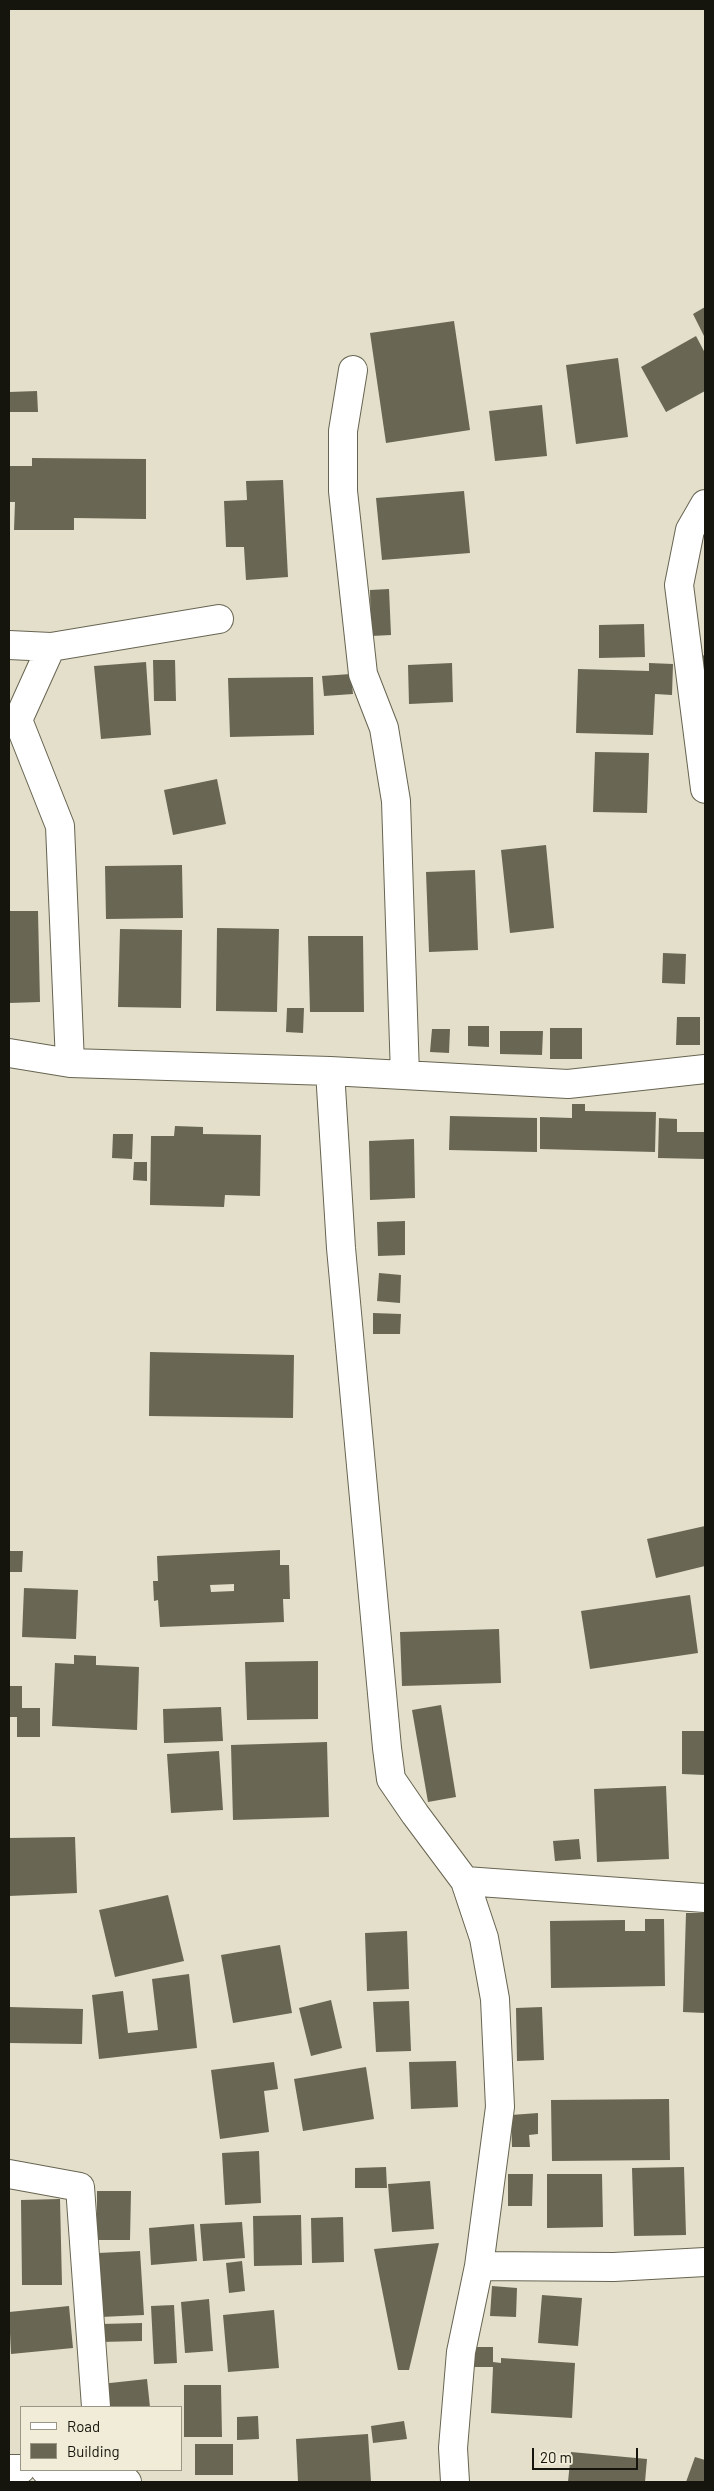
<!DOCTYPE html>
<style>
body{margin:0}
#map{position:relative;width:714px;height:2491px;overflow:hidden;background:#e3dfca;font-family:Barlow,sans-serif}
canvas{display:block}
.frame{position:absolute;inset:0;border:10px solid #16150d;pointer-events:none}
.legend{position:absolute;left:20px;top:2406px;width:162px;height:65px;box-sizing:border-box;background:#f0ecd7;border:1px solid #999686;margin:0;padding:6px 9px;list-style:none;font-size:15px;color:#16150d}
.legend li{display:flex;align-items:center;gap:10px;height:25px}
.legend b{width:25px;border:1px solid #999686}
.scale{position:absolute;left:532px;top:2448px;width:106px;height:22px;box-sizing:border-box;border:2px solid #16150d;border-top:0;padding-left:6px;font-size:15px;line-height:18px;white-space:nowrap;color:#16150d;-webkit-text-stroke:4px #f0ecd7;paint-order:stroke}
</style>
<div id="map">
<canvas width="714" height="2491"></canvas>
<div class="frame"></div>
<ul class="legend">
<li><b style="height:6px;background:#fff"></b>Road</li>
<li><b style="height:14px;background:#696654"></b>Building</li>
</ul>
<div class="scale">20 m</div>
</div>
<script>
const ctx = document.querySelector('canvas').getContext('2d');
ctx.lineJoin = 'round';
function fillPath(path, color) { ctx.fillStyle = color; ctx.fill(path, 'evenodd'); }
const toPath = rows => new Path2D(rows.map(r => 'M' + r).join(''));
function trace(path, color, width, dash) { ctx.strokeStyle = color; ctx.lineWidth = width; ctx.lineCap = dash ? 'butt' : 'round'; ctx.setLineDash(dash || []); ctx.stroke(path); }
fillPath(toPath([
 [705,307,705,338,693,314],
 [454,321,470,430,386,443,370,333],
 [696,336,705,353,705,391,666,412,641,367],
 [618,358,628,437,576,444,566,365],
 [37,391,38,412,9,412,9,392],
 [542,405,547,456,495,461,489,411],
 [32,458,146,459,146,519,74,518,74,530,14,530,15,502,10,502,10,466,32,466],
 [283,480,288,577,246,580,244,547,226,547,224,501,247,500,246,481],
 [464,491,470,553,382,560,376,498],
 [389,589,391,635,371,636,370,590],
 [644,624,645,657,599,658,599,625],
 [705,655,705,677,698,657],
 [153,660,175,660,176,701,154,701],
 [146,662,151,735,101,739,94,666],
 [452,663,453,702,409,704,408,665],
 [649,663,673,664,672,695,655,694,653,735,576,733,578,669,649,671],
 [351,674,353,694,324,696,322,676],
 [313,677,314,735,230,737,228,678],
 [595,752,649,753,647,813,593,812],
 [217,779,226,824,173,835,164,790],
 [546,845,554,928,510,933,501,850],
 [182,865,183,918,106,919,105,866],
 [475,870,478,950,429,952,426,872],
 [9,911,38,911,40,1002,9,1003],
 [217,928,279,929,277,1012,216,1011],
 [120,929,182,930,181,1008,118,1007],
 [308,936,363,936,364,1012,310,1012],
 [663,953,686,954,685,984,662,983],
 [287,1008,304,1008,303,1033,286,1032],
 [677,1017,700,1017,700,1045,676,1045],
 [468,1026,489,1026,489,1047,468,1046],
 [550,1028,582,1028,582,1059,550,1059],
 [432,1029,450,1029,449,1053,430,1052],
 [500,1031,543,1031,542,1055,500,1054],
 [572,1104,585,1104,585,1111,656,1112,655,1152,540,1149,540,1117,572,1118],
 [450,1116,537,1118,537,1152,449,1150],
 [659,1118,677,1119,677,1132,705,1132,705,1159,658,1158],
 [175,1126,203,1127,203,1134,261,1135,260,1196,225,1195,224,1207,150,1205,151,1136,174,1136],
 [113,1134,133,1134,132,1159,112,1158],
 [414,1139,415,1198,370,1200,369,1141],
 [134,1162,147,1162,147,1181,133,1180],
 [405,1221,405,1255,378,1256,377,1222],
 [379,1273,401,1275,400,1303,377,1301],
 [373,1313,401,1314,400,1334,373,1334],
 [150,1352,294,1355,293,1418,149,1416],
 [705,1526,705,1566,656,1578,647,1539],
 [280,1550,280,1565,289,1565,290,1599,283,1599,284,1622,160,1627,158,1600,154,1601,153,1581,158,1581,157,1556],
 [234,1584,234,1591,211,1592,210,1585],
 [9,1551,23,1551,22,1572,9,1572],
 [24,1588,78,1590,76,1639,22,1637],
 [690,1595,698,1653,590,1669,581,1611],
 [499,1629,501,1683,402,1686,400,1632],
 [74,1655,96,1656,96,1665,139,1667,137,1730,52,1726,55,1663,74,1664],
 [318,1661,318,1719,247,1720,245,1662],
 [9,1686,22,1686,22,1708,40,1708,40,1737,17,1737,17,1717,9,1717],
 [441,1705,456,1797,428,1802,412,1710],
 [221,1707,223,1741,164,1743,163,1709],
 [682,1731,705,1731,705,1775,682,1774],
 [327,1742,329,1817,233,1820,231,1745],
 [219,1751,223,1810,171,1813,167,1754],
 [666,1786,669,1859,597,1862,594,1789],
 [75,1837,77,1893,9,1896,9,1838],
 [579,1839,581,1859,555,1861,553,1841],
 [168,1895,184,1961,115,1977,99,1910],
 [686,1913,705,1913,705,2013,683,2012],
 [645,1919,664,1919,665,1986,551,1988,550,1921,625,1920,625,1931,645,1931],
 [407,1931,409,1989,367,1991,365,1933],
 [280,1945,292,2013,233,2023,221,1955],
 [189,1974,197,2048,99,2059,92,1995,123,1991,128,2033,158,2030,152,1979],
 [331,2000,342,2048,311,2056,299,2008],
 [409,2001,411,2051,376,2052,373,2002],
 [9,2007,83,2009,82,2044,9,2043],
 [542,2007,544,2060,517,2061,516,2008],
 [456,2061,458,2107,411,2109,409,2062],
 [274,2062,278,2089,264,2091,269,2132,220,2139,211,2070],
 [366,2067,374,2119,303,2131,294,2079],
 [669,2099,670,2160,552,2161,551,2100],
 [538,2113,538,2134,529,2135,530,2147,512,2147,511,2115],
 [259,2151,261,2203,225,2205,222,2153],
 [386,2167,387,2188,355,2188,355,2168],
 [684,2167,686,2235,634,2236,632,2168],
 [508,2174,533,2174,532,2206,508,2206],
 [547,2174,602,2174,603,2227,547,2228],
 [430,2181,434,2229,392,2232,388,2184],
 [97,2191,131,2191,130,2240,97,2240],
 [60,2199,62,2285,22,2285,21,2200],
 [301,2215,302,2265,254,2266,253,2216],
 [343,2217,344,2262,312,2263,311,2218],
 [242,2222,245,2258,203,2261,200,2224],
 [194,2224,197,2261,151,2265,149,2228],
 [439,2243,409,2370,398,2370,374,2249],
 [140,2251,144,2315,101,2317,98,2253],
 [242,2261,245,2291,229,2293,226,2263],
 [492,2286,517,2288,516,2317,490,2316],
 [542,2295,582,2298,578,2346,538,2343],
 [209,2299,213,2351,185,2353,181,2302],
 [174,2305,177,2363,154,2364,151,2306],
 [69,2306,73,2348,11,2354,9,2312],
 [274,2310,279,2368,228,2372,223,2315],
 [142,2323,142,2341,101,2342,101,2324],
 [474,2347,493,2347,493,2362,501,2363,501,2358,575,2363,572,2418,491,2413,493,2367,474,2367],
 [147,2379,150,2407,104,2407,101,2384],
 [184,2385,221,2385,222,2437,184,2437],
 [258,2416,259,2439,237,2440,237,2417],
 [404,2421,407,2439,373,2443,371,2426],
 [368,2434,371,2482,298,2482,296,2439],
 [195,2444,233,2444,233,2475,195,2475],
 [571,2452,647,2459,645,2482,568,2482],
 [695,2457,705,2460,705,2482,686,2482]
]), '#696654');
const minor = toPath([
 [353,370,343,431,343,491,363,674,384,728,396,801,405,1075],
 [705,504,690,530,679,585,705,789],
 [9,645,51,647,219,619],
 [51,647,18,720,60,826,70,1063],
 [9,1053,70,1063,330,1071,568,1084,705,1069],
 [330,1071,341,1248,387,1748,391,1779,415,1814,465,1881,484,1938,495,1999,500,2107,479,2266,461,2352,453,2448,455,2482],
 [465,1881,705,1898],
 [9,2174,80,2187,96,2407],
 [479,2266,614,2267,705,2262],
 [9,2469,21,2469],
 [45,2470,95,2470],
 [101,2470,105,2475,127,2482]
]);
trace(minor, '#676451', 30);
trace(minor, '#fff', 28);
</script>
